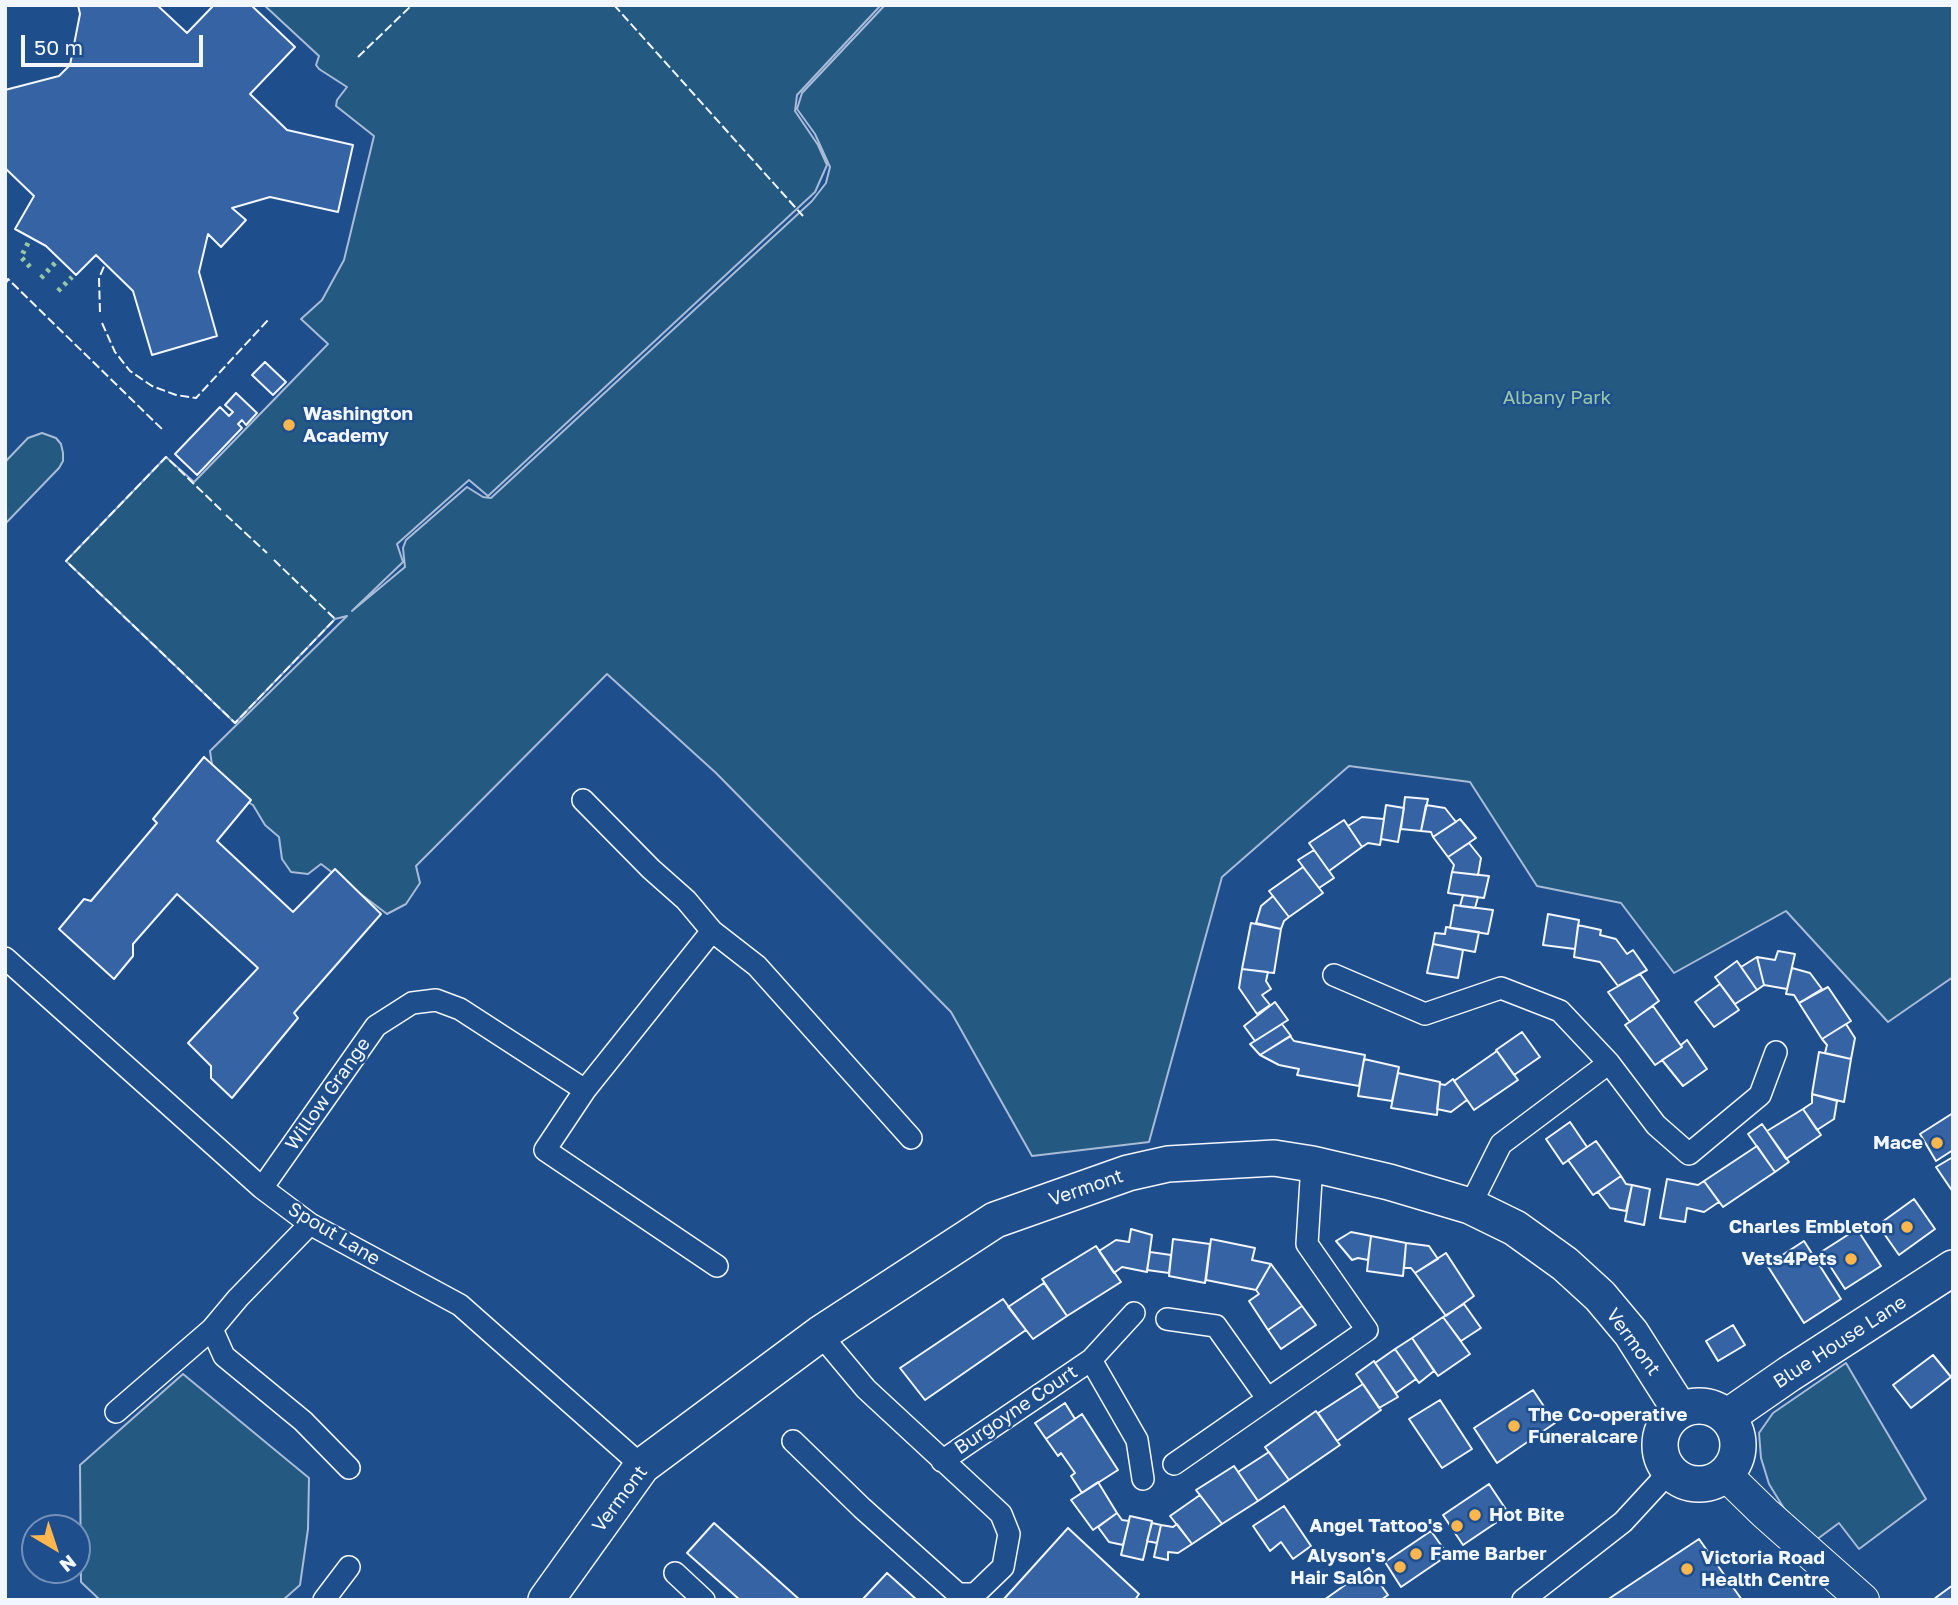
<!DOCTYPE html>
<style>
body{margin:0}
#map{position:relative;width:1958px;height:1605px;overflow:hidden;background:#1f4e8c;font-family:"Golos Text",sans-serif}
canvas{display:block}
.frame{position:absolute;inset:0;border:7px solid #f2f6ff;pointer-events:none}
.north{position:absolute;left:21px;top:1514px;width:70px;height:70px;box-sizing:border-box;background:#1f4e8c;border:2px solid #7391ba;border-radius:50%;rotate:141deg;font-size:19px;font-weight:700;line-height:28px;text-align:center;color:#f2f6ff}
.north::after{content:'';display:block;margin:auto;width:24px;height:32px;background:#ffb74d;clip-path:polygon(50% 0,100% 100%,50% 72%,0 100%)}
.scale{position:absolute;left:21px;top:35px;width:182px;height:32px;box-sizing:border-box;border:4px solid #f2f6ff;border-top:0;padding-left:9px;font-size:21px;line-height:24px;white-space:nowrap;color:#f2f6ff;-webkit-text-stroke:5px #1f4e8c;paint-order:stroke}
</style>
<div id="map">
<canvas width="1958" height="1605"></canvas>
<div class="frame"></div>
<div class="north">N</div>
<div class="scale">50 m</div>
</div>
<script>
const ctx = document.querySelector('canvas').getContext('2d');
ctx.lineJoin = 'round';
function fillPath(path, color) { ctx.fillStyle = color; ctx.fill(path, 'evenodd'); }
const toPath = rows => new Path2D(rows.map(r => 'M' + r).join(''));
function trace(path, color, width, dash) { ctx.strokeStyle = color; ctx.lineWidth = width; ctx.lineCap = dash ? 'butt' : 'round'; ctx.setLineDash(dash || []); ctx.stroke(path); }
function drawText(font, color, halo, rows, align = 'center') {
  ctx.font = font + ' "Golos Text",sans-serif'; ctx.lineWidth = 5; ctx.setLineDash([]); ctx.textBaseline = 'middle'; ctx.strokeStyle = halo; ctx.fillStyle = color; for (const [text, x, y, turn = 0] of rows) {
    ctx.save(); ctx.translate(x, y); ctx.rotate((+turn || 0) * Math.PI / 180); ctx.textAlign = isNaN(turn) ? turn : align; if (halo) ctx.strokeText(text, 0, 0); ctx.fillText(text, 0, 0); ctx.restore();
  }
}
const green = toPath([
 [264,5,881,5,797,95,795,111,818,145,827,165,815,192,488,496,469,480,397,544,403,562,352,611,405,567,403,548,406,540,467,487,483,497,491,498,812,201,826,183,830,167,815,134,797,109,802,93,885,5,1953,5,1953,977,1888,1022,1786,911,1674,973,1621,903,1537,886,1470,782,1349,766,1222,877,1149,1142,1032,1156,951,1012,716,773,607,674,416,866,420,883,406,904,387,914,321,864,308,874,291,872,282,859,279,837,265,825,253,805,232,793,213,772,210,751,347,616,335,619,235,723,66,561,166,457,194,482,328,344,301,319,322,300,344,260,374,136,336,106,337,100,347,87,319,69,316,65,319,56,264,5],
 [42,433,56,438,61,444,63,453,63,461,59,468,5,524,5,462,28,438,42,433],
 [1846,1363,1926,1499,1859,1549,1839,1523,1816,1540,1785,1510,1769,1484,1761,1458,1759,1433,1773,1413,1846,1363],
 [183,1374,309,1478,308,1529,300,1585,283,1600,100,1600,81,1582,80,1465,183,1374]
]);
fillPath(green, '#245a82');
trace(green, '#a8bbd7', 2);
const building = toPath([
 [78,5,157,5,187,33,214,5,251,5,295,47,250,94,287,130,353,145,338,212,270,197,232,208,246,220,221,247,208,234,199,272,217,336,152,355,133,291,96,255,76,275,46,246,15,229,34,196,5,168,5,90,59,76,70,65,80,14,78,5],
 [265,362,286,382,273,395,252,375,265,362],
 [236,393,257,413,246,425,242,420,238,424,242,428,197,475,175,454,220,407,229,416,233,412,225,405,236,393],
 [204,757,251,800,217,841,293,912,335,869,381,914,294,1013,298,1018,232,1098,211,1078,211,1066,188,1043,258,968,177,894,133,944,133,956,114,979,59,929,84,899,91,901,157,823,153,819,204,757],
 [1405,797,1428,799,1421,831,1401,829,1405,797],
 [1386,805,1404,808,1398,842,1381,839,1386,805],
 [1426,805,1445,808,1456,822,1433,837,1431,832,1421,831,1426,805],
 [1362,817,1384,819,1380,845,1368,843,1362,847,1348,826,1362,817],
 [1460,819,1476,838,1448,857,1433,837,1460,819],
 [1344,820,1362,847,1329,871,1309,843,1344,820],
 [1469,843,1481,858,1478,875,1452,872,1454,865,1448,857,1469,843],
 [1314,850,1334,878,1319,888,1298,860,1314,850],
 [1303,867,1323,893,1289,917,1269,891,1303,867],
 [1452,872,1489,876,1484,898,1448,893,1452,872],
 [1463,895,1478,897,1475,908,1460,906,1463,895],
 [1273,896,1289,917,1284,921,1281,929,1256,923,1261,906,1273,896],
 [1454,905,1493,910,1488,934,1450,928,1454,905],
 [1548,914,1579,920,1575,949,1543,945,1548,914],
 [1251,923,1281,929,1274,973,1242,969,1251,923],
 [1578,925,1601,930,1600,935,1616,939,1627,954,1633,950,1647,970,1618,986,1600,962,1574,957,1578,925],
 [1446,927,1479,932,1475,952,1433,944,1435,933,1445,934,1446,927],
 [1433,944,1463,950,1458,978,1427,973,1433,944],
 [1778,951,1795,954,1787,989,1764,985,1757,957,1775,960,1778,951],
 [1757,957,1764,985,1757,990,1741,967,1757,957],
 [1737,961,1757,990,1735,1004,1715,977,1737,961],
 [1792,968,1810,973,1822,989,1799,1003,1794,995,1786,994,1792,968],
 [1242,969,1268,972,1266,981,1271,989,1262,995,1270,1005,1257,1014,1239,988,1242,969],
 [1640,974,1659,1001,1630,1022,1608,992,1640,974],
 [1720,984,1739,1010,1714,1027,1695,1002,1720,984],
 [1828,987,1851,1021,1822,1039,1799,1003,1828,987],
 [1275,1002,1288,1020,1255,1041,1244,1026,1275,1002],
 [1653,1006,1682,1047,1655,1065,1625,1025,1653,1006],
 [1282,1024,1291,1036,1260,1055,1250,1044,1282,1024],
 [1846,1024,1855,1038,1851,1059,1825,1053,1827,1045,1822,1039,1846,1024],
 [1522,1032,1540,1057,1514,1075,1496,1050,1522,1032],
 [1290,1036,1294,1041,1365,1055,1359,1086,1297,1075,1299,1069,1279,1065,1260,1055,1290,1036],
 [1687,1040,1707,1069,1683,1086,1662,1060,1682,1047,1681,1045,1687,1040],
 [1497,1051,1518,1080,1474,1110,1454,1081,1497,1051],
 [1819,1052,1851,1059,1844,1102,1812,1094,1819,1052],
 [1364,1059,1399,1067,1392,1101,1358,1096,1364,1059],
 [1398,1073,1440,1082,1437,1115,1391,1108,1398,1073],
 [1453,1079,1467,1100,1451,1112,1437,1109,1440,1084,1445,1085,1453,1079],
 [1812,1094,1837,1101,1834,1119,1817,1130,1803,1109,1812,1103,1812,1094],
 [1803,1109,1821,1135,1786,1159,1767,1131,1803,1109],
 [1953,1113,1953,1150,1936,1161,1920,1134,1953,1113],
 [1570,1122,1587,1147,1563,1164,1546,1139,1570,1122],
 [1762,1124,1789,1162,1775,1172,1748,1134,1762,1124],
 [1596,1141,1621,1176,1593,1195,1568,1160,1596,1141],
 [1757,1146,1775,1172,1723,1207,1704,1181,1757,1146],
 [1953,1157,1953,1192,1936,1167,1953,1157],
 [1621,1176,1626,1184,1632,1185,1626,1211,1610,1208,1598,1192,1621,1176],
 [1667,1179,1698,1185,1704,1181,1719,1202,1704,1212,1687,1208,1685,1222,1660,1218,1667,1179],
 [1632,1185,1650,1189,1644,1225,1625,1221,1632,1185],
 [1914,1199,1935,1229,1899,1255,1878,1225,1914,1199],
 [1131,1229,1152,1235,1147,1272,1122,1267,1114,1273,1099,1251,1116,1240,1129,1242,1131,1229],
 [1857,1229,1881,1266,1845,1289,1821,1252,1857,1229],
 [1351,1232,1371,1236,1368,1260,1358,1258,1352,1260,1336,1241,1351,1232],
 [1371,1236,1406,1243,1403,1276,1367,1271,1371,1236],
 [1173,1239,1210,1244,1205,1283,1169,1276,1173,1239],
 [1211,1239,1255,1248,1252,1260,1271,1264,1256,1290,1206,1280,1211,1239],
 [1804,1241,1841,1299,1804,1323,1767,1265,1804,1241],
 [1406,1243,1429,1246,1438,1259,1415,1273,1411,1268,1404,1268,1406,1243],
 [1096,1246,1121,1282,1067,1316,1042,1279,1096,1246],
 [1150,1252,1171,1255,1169,1273,1147,1270,1150,1252],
 [1446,1253,1474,1296,1446,1316,1415,1273,1446,1253],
 [1271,1264,1302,1306,1268,1330,1249,1301,1259,1294,1256,1290,1271,1264],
 [1044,1283,1067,1316,1033,1339,1008,1307,1044,1283],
 [1003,1299,1026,1330,925,1400,900,1368,1003,1299],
 [1464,1304,1481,1328,1461,1341,1443,1317,1464,1304],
 [1302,1306,1316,1325,1281,1349,1268,1330,1302,1306],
 [1443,1317,1470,1354,1438,1376,1412,1338,1443,1317],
 [1733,1325,1745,1345,1718,1361,1706,1341,1733,1325],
 [1412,1338,1434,1371,1419,1383,1395,1349,1412,1338],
 [1395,1349,1416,1379,1396,1393,1375,1363,1395,1349],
 [1933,1355,1951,1377,1911,1408,1893,1385,1933,1355],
 [1374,1361,1398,1397,1379,1408,1356,1374,1374,1361],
 [1363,1384,1381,1410,1337,1441,1318,1413,1363,1384],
 [1533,1390,1555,1423,1497,1463,1474,1428,1533,1390],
 [1440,1400,1472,1449,1442,1468,1409,1419,1440,1400],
 [1065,1403,1075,1419,1046,1439,1035,1423,1065,1403],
 [1316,1411,1340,1445,1289,1480,1265,1447,1316,1411],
 [1082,1414,1118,1470,1082,1493,1071,1476,1075,1473,1061,1453,1058,1456,1046,1439,1082,1414],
 [1269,1452,1289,1480,1258,1501,1238,1472,1269,1452],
 [1234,1466,1258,1501,1222,1524,1196,1490,1234,1466],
 [1098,1482,1117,1513,1093,1530,1071,1500,1098,1482],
 [1489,1484,1509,1514,1463,1545,1443,1515,1489,1484],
 [1200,1495,1222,1524,1192,1544,1170,1516,1200,1495],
 [1284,1506,1311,1546,1293,1559,1281,1542,1270,1551,1253,1526,1284,1506],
 [1117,1513,1122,1520,1129,1521,1123,1545,1109,1542,1098,1527,1117,1513],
 [1130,1516,1152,1521,1143,1560,1121,1555,1130,1516],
 [714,1523,800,1600,740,1600,687,1553,714,1523],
 [1152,1523,1161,1525,1157,1543,1147,1541,1152,1523],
 [1177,1524,1192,1544,1178,1553,1168,1552,1168,1560,1154,1557,1161,1525,1173,1527,1177,1524],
 [1068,1528,1139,1594,1135,1600,1003,1600,1068,1528],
 [1431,1531,1448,1555,1401,1587,1385,1562,1431,1531],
 [1699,1539,1742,1600,1607,1600,1699,1539],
 [1369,1568,1388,1595,1381,1600,1324,1600,1369,1568],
 [887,1573,917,1600,862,1600,887,1573],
 [1953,1585,1953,1600,1933,1600,1938,1596,1953,1585]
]);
fillPath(building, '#3563a3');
trace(building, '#f2f6ff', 2);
const street = toPath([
 [583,800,651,869,686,900,712,931,757,966,911,1138],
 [712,931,585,1090,545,1150,717,1266],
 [5,958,262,1188,310,1224,460,1305,642,1466],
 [1334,975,1425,1014,1501,988,1560,1011,1609,1063,1656,1125,1689,1154,1760,1095,1776,1052],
 [262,1188,376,1026,412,1003,436,1000,460,1009,585,1090],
 [1470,1206,1501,1144,1609,1063],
 [310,1224,238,1298,212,1329,224,1356,303,1421,349,1468],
 [1167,1319,1216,1326,1267,1398],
 [1091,1360,1134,1313],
 [116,1412,212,1329],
 [793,1441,862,1508,958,1594,975,1594,1003,1567,1009,1534,1001,1514,866,1389,820,1334],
 [942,1461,1091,1360,1137,1440,1143,1479],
 [1174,1464,1367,1330,1307,1244,1312,1164],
 [675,1573,704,1600],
 [324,1600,349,1567],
 [1523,1600,1623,1522,1670,1471]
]);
const secondary = toPath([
 [1725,1474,1765,1513,1863,1600]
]);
const primary = toPath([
 '1660 1445a39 39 0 1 1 78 0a39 39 0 1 1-78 0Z',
 [1727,1417,1789,1374,1953,1268],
 [546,1600,642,1466,820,1334,995,1220,1128,1173,1168,1164,1274,1158,1312,1164,1389,1182,1470,1206,1515,1228,1565,1264,1600,1296,1631,1333,1680,1410]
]);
trace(street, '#f2f6ff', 24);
trace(secondary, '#f2f6ff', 34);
trace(primary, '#f2f6ff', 38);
trace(street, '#1f4e8c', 21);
trace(secondary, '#1f4e8c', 32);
trace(primary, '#1f4e8c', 35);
trace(toPath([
 [28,243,21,257,31,268],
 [41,278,56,262],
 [58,291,72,277]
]), '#97c8a6', 5, [3.5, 5]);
trace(toPath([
 [614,5,803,216],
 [358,57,412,5],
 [5,285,8,279,163,430],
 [100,312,99,278,105,264],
 [102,323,115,352,130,371,152,386,176,395,196,398,268,320],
 [221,510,166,457,66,561,235,723,335,619,272,558],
 [226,515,267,553]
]), '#f2f6ff', 2, [9, 3.5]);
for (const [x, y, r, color] of [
 [289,425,7,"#ffb74d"],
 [1937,1143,7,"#ffb74d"],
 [1907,1227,7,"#ffb74d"],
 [1851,1259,7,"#ffb74d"],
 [1514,1426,7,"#ffb74d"],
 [1475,1515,7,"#ffb74d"],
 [1457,1526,7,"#ffb74d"],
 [1416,1554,7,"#ffb74d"],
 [1400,1567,7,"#ffb74d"],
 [1687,1569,7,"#ffb74d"]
]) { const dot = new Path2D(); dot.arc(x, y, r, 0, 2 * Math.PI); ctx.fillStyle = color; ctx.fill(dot); trace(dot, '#1f4e8c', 2.5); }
drawText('19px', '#97c8a6', '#1f4e8c', [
 ["Albany Park",1557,398]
]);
drawText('bold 19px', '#f2f6ff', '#1f4e8c', [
 ["Washington",303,414],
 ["Academy",303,436],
 ["Mace",1923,1143,"right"],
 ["Charles Embleton",1893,1227,"right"],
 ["Vets4Pets",1837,1259,"right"],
 ["The Co-operative",1528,1415],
 ["Funeralcare",1528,1437],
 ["Hot Bite",1489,1515],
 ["Angel Tattoo's",1443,1526,"right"],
 ["Fame Barber",1430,1554],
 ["Alyson's",1386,1556,"right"],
 ["Hair Salon",1386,1578,"right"],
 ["Victoria Road",1701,1558],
 ["Health Centre",1701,1580]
], 'left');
drawText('19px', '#f2f6ff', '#1f4e8c', [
 ["Willow Grange",328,1094,-55],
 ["Vermont",1086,1188,-19],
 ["Spout Lane",334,1234,31],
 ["Vermont",1633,1342,54],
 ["Blue House Lane",1840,1342,-33],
 ["Burgoyne Court",1016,1410,-34],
 ["Vermont",620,1499,-53]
]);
</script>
